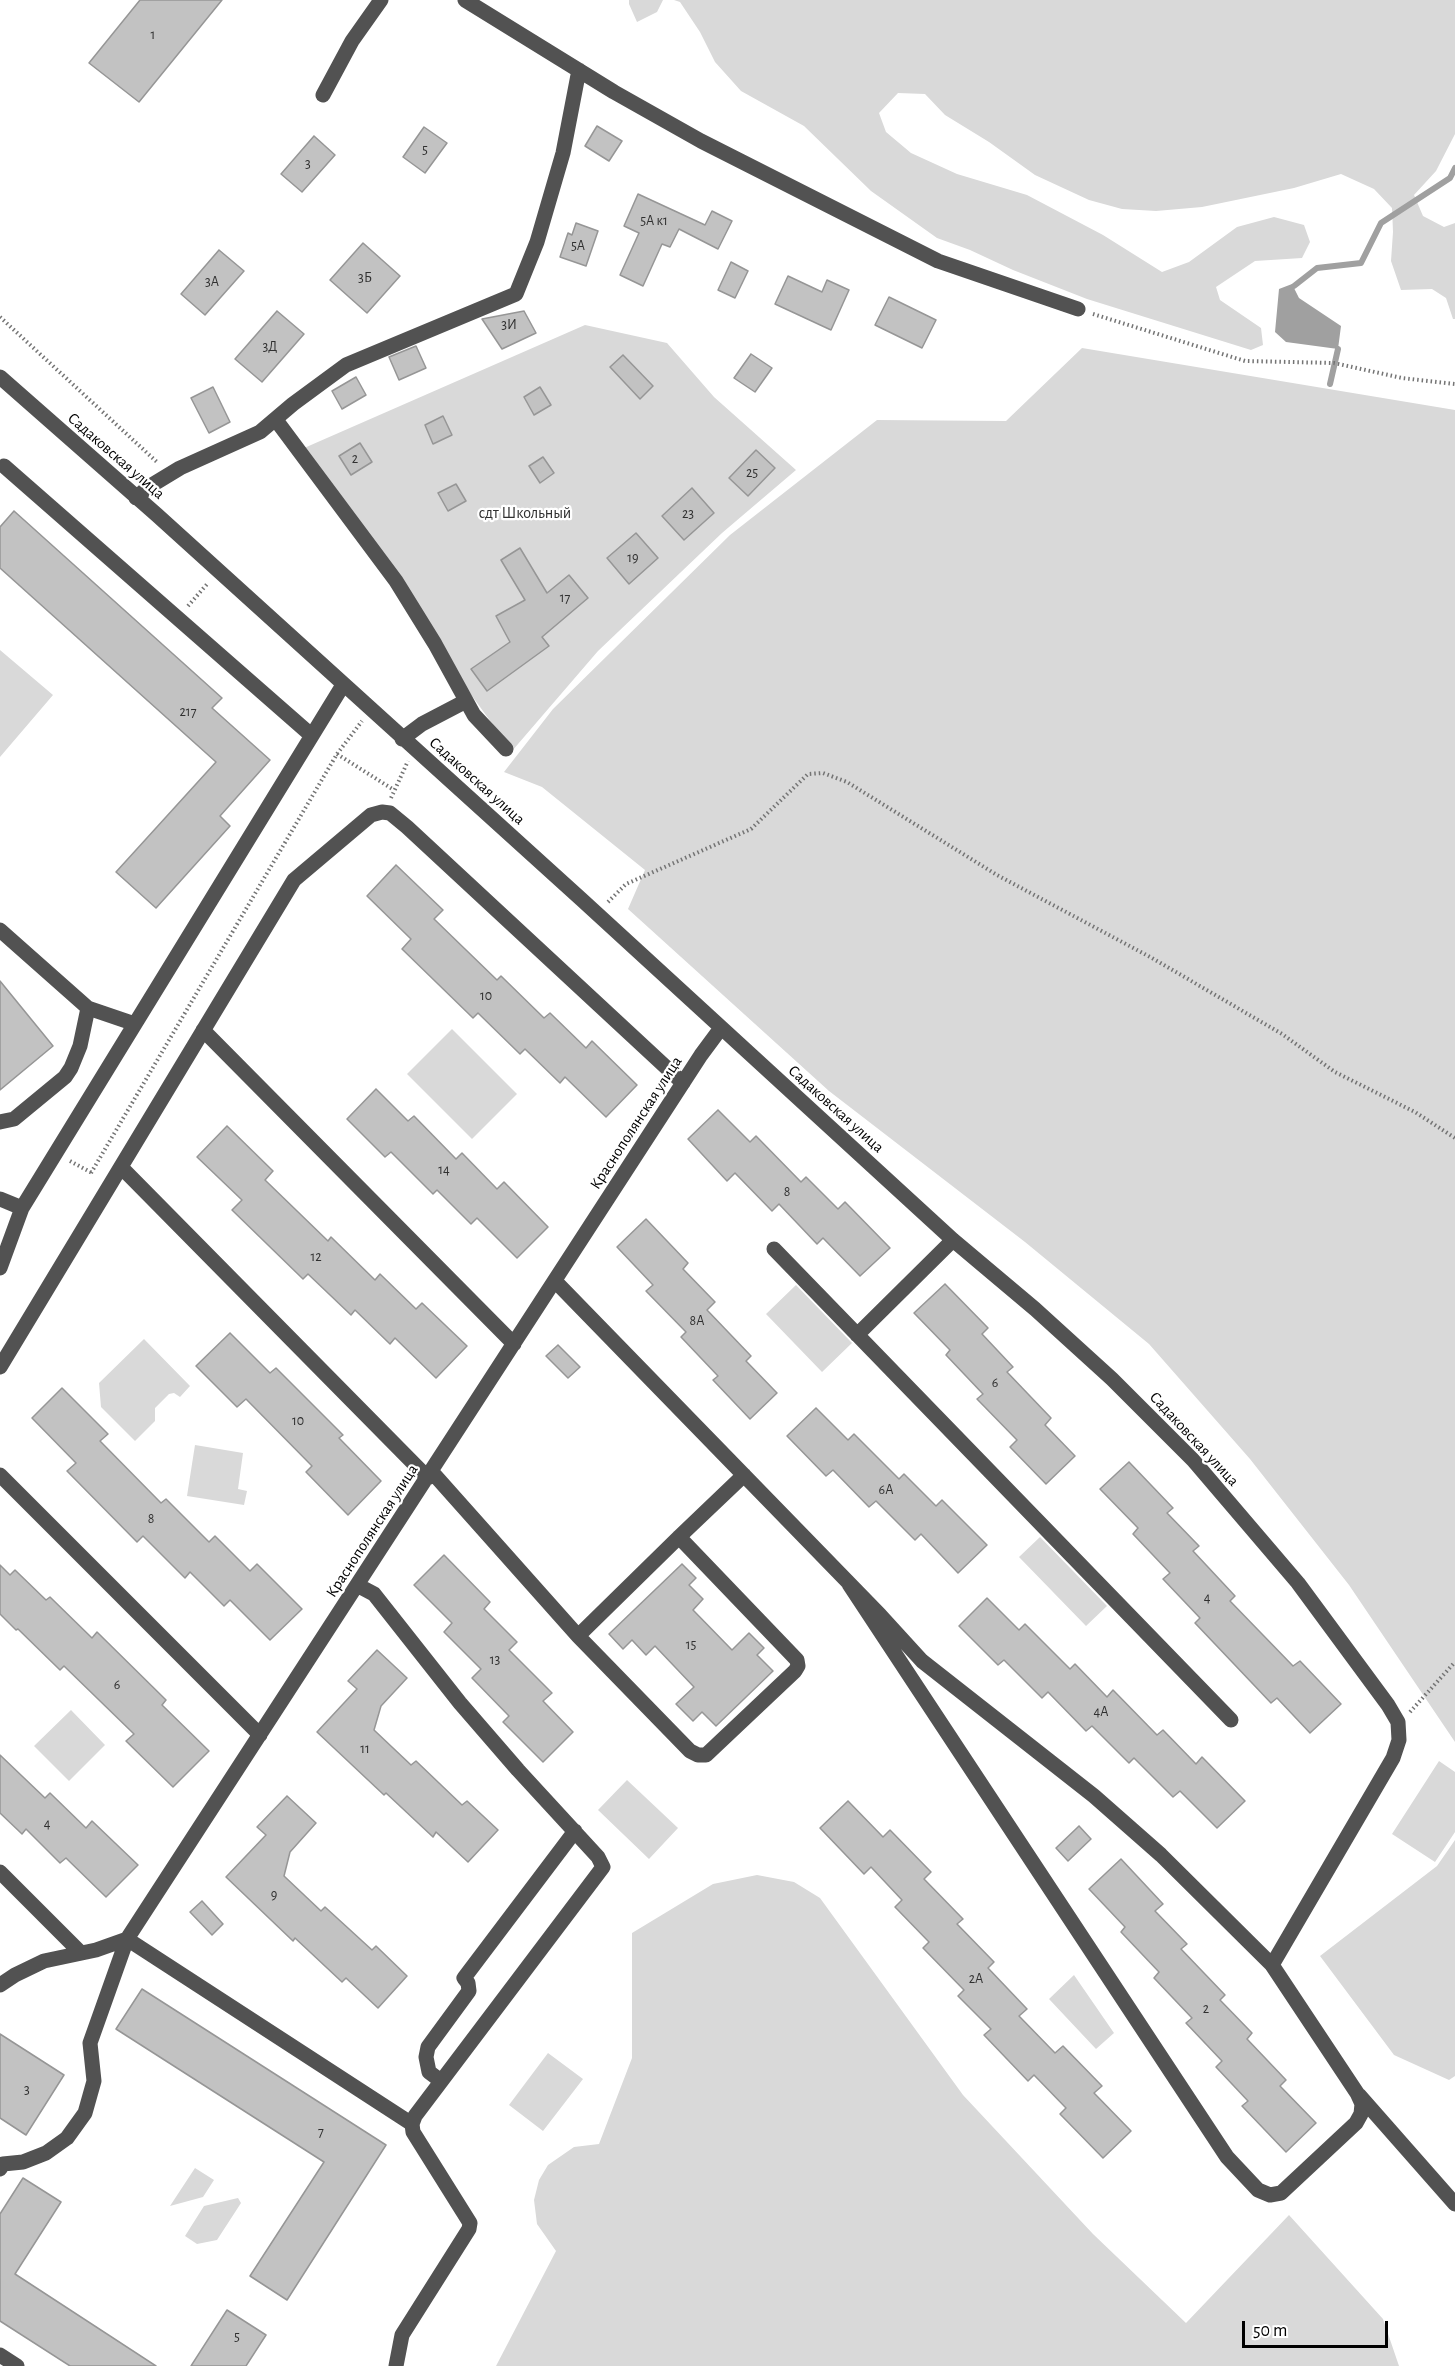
<!DOCTYPE html>
<meta charset="utf-8">
<style>
body{margin:0}
#map{position:relative;width:1455px;height:2366px;overflow:hidden;background:#fff;font-family:"Alegreya Sans",sans-serif}
canvas{display:block}
.scale{position:absolute;left:1242px;top:2321px;width:146px;height:27px;box-sizing:border-box;border:3px solid #000;border-top:0;padding-left:8px;font-size:18px;line-height:21px;white-space:nowrap;color:#000;-webkit-text-stroke:4px #fff;paint-order:stroke}
</style>
<div id="map">
<canvas width="1455" height="2366"></canvas>
<div class="scale">50 m</div>
</div>
<script>
const ctx = document.querySelector('canvas').getContext('2d');
ctx.lineJoin = 'round';
function fillPath(path, color) { ctx.fillStyle = color; ctx.fill(path, 'evenodd'); }
const toPath = rows => new Path2D(rows.map(r => 'M' + r).join(''));
function trace(path, color, width, dash) { ctx.strokeStyle = color; ctx.lineWidth = width; ctx.lineCap = dash ? 'butt' : 'round'; ctx.setLineDash(dash || []); ctx.stroke(path); }
function drawText(font, color, halo, rows, align = 'center') {
  ctx.font = font + ' "Alegreya Sans",sans-serif'; ctx.lineWidth = 4.5; ctx.setLineDash([]); ctx.textBaseline = 'middle'; ctx.strokeStyle = halo; ctx.fillStyle = color; for (const [text, x, y, turn = 0] of rows) {
    ctx.save(); ctx.translate(x, y); ctx.rotate((+turn || 0) * Math.PI / 180); ctx.textAlign = isNaN(turn) ? turn : align; if (halo) ctx.strokeText(text, 0, 0); ctx.fillText(text, 0, 0); ctx.restore();
  }
}
fillPath(toPath([
 [629,0,663,0,657,12,637,22,629,4],
 [674,0,1455,0,1455,134,1436,171,1414,195,1423,216,1444,227,1455,223,1455,319,1453,319,1446,298,1432,289,1401,290,1391,261,1393,232,1392,208,1374,189,1341,174,1294,188,1202,207,1156,211,1122,209,1089,200,1035,175,989,142,945,115,925,94,898,93,879,113,886,132,911,153,957,174,1027,195,1103,235,1162,272,1189,262,1237,227,1274,217,1304,225,1310,242,1302,258,1255,261,1216,287,1220,300,1261,328,1263,345,1251,350,1087,299,1013,270,970,250,937,238,871,191,804,126,741,91,715,62,700,32,680,2],
 [585,325,667,343,714,397,796,470,722,533,598,651,512,751,295,452],
 [1082,348,1455,410,1455,1742,1349,1585,1250,1459,1149,1344,1025,1242,829,1091,628,909,645,870,542,787,504,772,553,709,730,535,877,420,1006,421],
 [0,650,53,695,0,757],
 [452,1029,517,1094,472,1139,407,1074],
 [796,1285,852,1343,822,1372,766,1314],
 [144,1339,190,1386,180,1397,174,1393,169,1394,155,1408,155,1421,135,1441,101,1407,99,1383],
 [195,1445,243,1453,238,1489,247,1491,244,1505,187,1496],
 [1040,1537,1107,1606,1086,1626,1019,1557],
 [71,1710,105,1745,69,1781,34,1746],
 [1439,1761,1455,1772,1455,1832,1435,1862,1392,1834],
 [627,1780,678,1828,649,1859,598,1810],
 [1455,1840,1455,2076,1449,2080,1394,2055,1320,1956,1437,1866],
 [757,1875,794,1882,820,1898,963,2095,1093,2234,1186,2323,1289,2215,1383,2319,1399,2366,496,2366,556,2251,537,2224,534,2200,539,2180,548,2165,574,2147,599,2144,632,2058,632,1933,713,1884],
 [1074,1975,1114,2033,1096,2049,1049,1999],
 [548,2053,583,2079,543,2131,509,2105],
 [195,2168,214,2180,203,2197,170,2206],
 [238,2198,241,2203,217,2240,197,2244,185,2236,204,2206]
]), '#d9d9d9');
fillPath(toPath([
 [1292,284,1299,298,1341,326,1338,349,1286,342,1275,332,1279,289]
]), '#a0a0a0');
trace(toPath([
 [1294,286,1317,268,1361,263,1381,223,1450,178,1455,168],
 [1330,384,1338,349]
]), '#a0a0a0', 6);
const building = toPath([
 [140,0,222,0,139,102,89,63,140,0],
 [597,126,622,141,609,161,585,146,597,126],
 [424,127,447,143,425,173,403,157,424,127],
 [314,136,335,155,302,192,281,174,314,136],
 [638,194,705,225,712,211,732,221,718,249,679,229,670,247,662,244,643,286,620,275,639,233,624,226,638,194],
 [576,223,598,231,586,266,560,257,568,233,572,235,576,223],
 [363,243,400,276,367,313,330,280,363,243],
 [219,250,244,271,205,315,181,294,219,250],
 [731,262,748,271,735,298,718,290,731,262],
 [788,276,822,292,827,280,849,290,831,330,775,304,788,276],
 [889,297,936,320,922,348,875,325,889,297],
 [277,311,304,334,262,382,235,359,277,311],
 [524,311,536,333,502,349,482,319,524,311],
 [416,346,426,368,399,380,389,357,416,346],
 [751,354,772,368,755,392,734,378,751,354],
 [623,355,653,386,640,399,610,367,623,355],
 [356,377,366,395,342,409,332,391,356,377],
 [213,387,230,422,209,433,191,398,213,387],
 [540,387,551,405,534,415,524,397,540,387],
 [443,416,452,435,433,444,425,425,443,416],
 [360,443,372,462,351,475,339,456,360,443],
 [756,450,775,468,748,496,729,478,756,450],
 [543,457,554,473,540,483,529,466,543,457],
 [456,484,466,501,448,511,438,493,456,484],
 [692,488,714,513,684,540,662,516,692,488],
 [14,511,222,698,212,708,270,760,220,816,230,826,156,908,116,872,216,762,0,568,0,527,14,511],
 [636,533,658,558,629,584,607,558,636,533],
 [520,548,547,593,569,575,588,598,542,637,549,646,487,691,471,669,510,642,496,616,525,600,501,560,520,548],
 [396,865,443,910,434,919,497,980,501,976,544,1018,550,1013,586,1048,592,1041,637,1085,606,1117,565,1077,560,1083,525,1049,520,1054,478,1013,473,1018,402,949,411,939,367,896,396,865],
 [0,981,53,1046,0,1090,0,981],
 [376,1089,408,1121,414,1116,456,1159,462,1153,497,1189,504,1182,548,1227,517,1258,477,1218,471,1224,437,1190,433,1194,391,1152,385,1157,347,1119,376,1089],
 [718,1110,750,1142,756,1136,801,1182,806,1177,838,1209,845,1202,890,1248,860,1276,823,1238,817,1244,779,1204,772,1211,735,1173,727,1181,688,1139,718,1110],
 [227,1126,273,1171,265,1180,328,1241,331,1237,375,1280,380,1274,416,1309,422,1303,467,1346,436,1378,395,1338,390,1344,355,1310,351,1315,308,1274,303,1279,232,1210,242,1200,197,1157,227,1126],
 [646,1219,688,1263,683,1269,715,1302,707,1310,751,1356,746,1361,777,1393,750,1419,713,1380,718,1376,681,1337,686,1332,646,1291,653,1285,617,1247,646,1219],
 [945,1284,988,1328,982,1334,1013,1367,1007,1372,1051,1418,1045,1425,1075,1456,1046,1484,1010,1447,1017,1440,977,1399,983,1394,946,1355,950,1350,914,1313,945,1284],
 [230,1333,270,1373,276,1368,343,1435,339,1438,381,1481,348,1515,306,1472,312,1466,246,1399,237,1407,196,1366,230,1333],
 [558,1345,580,1367,568,1378,546,1356,558,1345],
 [62,1388,108,1434,100,1441,161,1503,166,1499,209,1542,215,1536,250,1571,257,1564,302,1609,270,1640,230,1600,224,1606,190,1572,185,1578,143,1536,137,1542,67,1471,76,1463,32,1418,62,1388],
 [816,1408,848,1440,854,1434,899,1479,904,1474,936,1506,942,1500,987,1545,958,1573,921,1534,915,1540,876,1501,869,1507,833,1470,826,1476,787,1436,816,1408],
 [1129,1462,1173,1508,1167,1513,1199,1546,1193,1551,1235,1596,1230,1601,1293,1666,1300,1661,1341,1704,1310,1733,1277,1698,1271,1703,1195,1623,1200,1618,1163,1579,1170,1573,1133,1534,1138,1528,1100,1489,1129,1462],
 [444,1555,490,1602,484,1609,517,1642,509,1650,552,1693,543,1701,573,1732,543,1762,503,1722,509,1716,472,1678,481,1669,444,1632,452,1623,414,1585,444,1555],
 [682,1564,696,1578,689,1585,703,1599,693,1610,732,1650,749,1633,764,1648,757,1655,773,1671,716,1726,702,1712,693,1721,676,1704,694,1687,655,1646,646,1655,632,1640,623,1649,609,1634,682,1564],
 [0,1565,10,1575,15,1570,46,1600,50,1597,92,1638,97,1632,166,1700,162,1705,209,1751,173,1787,126,1741,134,1734,64,1666,60,1670,18,1629,16,1630,0,1614,0,1565],
 [987,1598,1019,1630,1025,1624,1070,1669,1075,1664,1107,1697,1113,1690,1157,1735,1163,1730,1196,1764,1202,1757,1245,1801,1217,1828,1180,1791,1173,1797,1134,1758,1129,1763,1092,1726,1086,1731,1048,1692,1042,1698,1004,1660,998,1665,959,1626,987,1598],
 [377,1650,407,1678,381,1706,374,1730,411,1765,416,1761,462,1805,467,1801,498,1830,468,1862,436,1832,433,1837,386,1793,384,1795,317,1732,357,1689,348,1681,377,1650],
 [0,1755,45,1798,50,1793,86,1828,92,1821,138,1865,106,1897,66,1858,60,1863,26,1829,22,1834,0,1813,0,1755],
 [287,1796,316,1823,290,1852,284,1876,321,1911,325,1907,372,1950,376,1946,407,1976,378,2008,346,1978,342,1982,295,1938,293,1941,226,1877,266,1835,257,1827,287,1796],
 [848,1801,883,1837,890,1830,931,1872,924,1879,963,1919,957,1924,994,1962,988,1968,1027,2009,1019,2016,1055,2053,1063,2046,1102,2086,1094,2093,1131,2131,1103,2158,1060,2114,1066,2108,1034,2075,1028,2081,984,2035,991,2029,958,1996,964,1990,923,1948,929,1942,895,1907,902,1900,871,1867,864,1874,820,1828,848,1801],
 [1079,1826,1091,1839,1068,1861,1056,1848,1079,1826],
 [1121,1859,1163,1904,1155,1911,1187,1944,1181,1949,1225,1995,1220,2000,1252,2033,1247,2039,1286,2080,1280,2086,1316,2123,1286,2152,1242,2106,1248,2101,1216,2067,1222,2061,1186,2023,1192,2018,1154,1978,1159,1972,1121,1932,1125,1927,1089,1889,1121,1859],
 [202,1901,223,1924,212,1935,190,1912,202,1901],
 [142,1989,386,2145,287,2300,250,2276,324,2162,116,2029,142,1989],
 [0,2034,64,2075,26,2135,0,2118,0,2034],
 [23,2178,61,2202,15,2274,156,2366,70,2366,0,2321,0,2214,23,2178],
 [227,2310,266,2335,246,2366,191,2366,227,2310]
]);
fillPath(building, '#c2c2c2');
trace(building, '#969696', 1.5);
trace(toPath([
 [1093,314,1245,361,1334,363,1402,378,1455,384],
 [0,317,158,463],
 [188,606,208,583],
 [337,754,394,790],
 [391,798,408,761],
 [608,902,626,884,751,829,808,774,823,773,847,782,997,875,1152,958,1282,1034,1335,1072,1415,1112,1455,1138],
 [70,1161,92,1173],
 [91,1173,337,754,362,721],
 [1410,1712,1455,1662]
]), '#747474', 4, [1.5, 3]);
trace(toPath([
 [465,0,614,92,701,141,938,261,1078,309],
 [323,95,352,41,381,0],
 [0,377,157,515,581,899,953,1240,1035,1309,1112,1379,1193,1460,1298,1583,1388,1705,1398,1722,1399,1740,1393,1758,1272,1965],
 [276,420,396,581,435,644,474,715,506,749],
 [4,466,311,735],
 [136,498,147,488,180,468,260,432,293,404,346,365,516,294,537,242,563,153,579,70],
 [402,739,422,724,466,701],
 [0,930,88,1008,80,1046,71,1068,65,1077,14,1119,0,1122],
 [88,1008,135,1024],
 [203,1030,514,1344],
 [121,1167,428,1478],
 [0,1199,22,1208],
 [774,1249,1231,1720],
 [0,1268,22,1208,343,685],
 [555,1281,880,1615,922,1661,1094,1796,1161,1855,1272,1965,1357,2093,1362,2104,1361,2114,1356,2123,1281,2193,1270,2195,1258,2190,1227,2157,849,1584],
 [857,1335,953,1240],
 [0,1367,294,880,371,815,382,812,390,813,407,827,683,1083],
 [432,1472,578,1636],
 [0,1475,260,1735],
 [679,1537,797,1660,798,1666,795,1671,706,1755,698,1755,690,1751,578,1636,679,1537,744,1475],
 [357,1585,374,1594,460,1703,518,1770,598,1857,603,1867,415,2116,412,2124,413,2132,470,2223,469,2229,402,2335,396,2366],
 [0,1872,80,1952],
 [0,1985,15,1975,44,1961,96,1950,127,1939,701,1055,721,1028],
 [441,2081,429,2072,426,2057,428,2047,469,1991,468,1983,464,1978,575,1831],
 [1359,2095,1455,2204],
 [0,2169,3,2164,23,2162,46,2153,67,2138,85,2113,94,2081,90,2043,127,1939,412,2124],
 [0,2355,17,2366]
]), '#525252', 15);
drawText('14px', '#303030', null, [
 ["1",153,35],
 ["5",425,150],
 ["3",308,164],
 ["5А к1",654,221],
 ["5А",578,246],
 ["3Б",365,278],
 ["3А",212,282],
 ["3И",509,325],
 ["3Д",270,347],
 ["2",355,459],
 ["25",752,473],
 ["23",688,514],
 ["19",633,558],
 ["17",565,598],
 ["217",188,712],
 ["10",486,996],
 ["14",444,1170],
 ["8",787,1192],
 ["12",316,1257],
 ["8А",697,1321],
 ["6",995,1383],
 ["10",298,1421],
 ["6А",886,1490],
 ["8",151,1519],
 ["4",1207,1598],
 ["15",691,1645],
 ["13",495,1660],
 ["6",117,1685],
 ["4А",1101,1712],
 ["11",365,1749],
 ["4",47,1824],
 ["9",274,1895],
 ["2А",976,1979],
 ["2",1206,2009],
 ["3",27,2090],
 ["7",321,2132],
 ["5",237,2337]
]);
drawText('16px', '#000', '#fff', [
 ["Садаковская улица",116,456,41],
 ["Садаковская улица",477,781,42],
 ["Садаковская улица",836,1109,42],
 ["Краснополянская улица",636,1123,-57],
 ["Садаковская улица",1194,1439,47],
 ["Краснополянская улица",372,1531,-57]
]);
drawText('16px', '#303030', '#fff', [
 ["сдт Школьный",525,513]
]);
</script>
